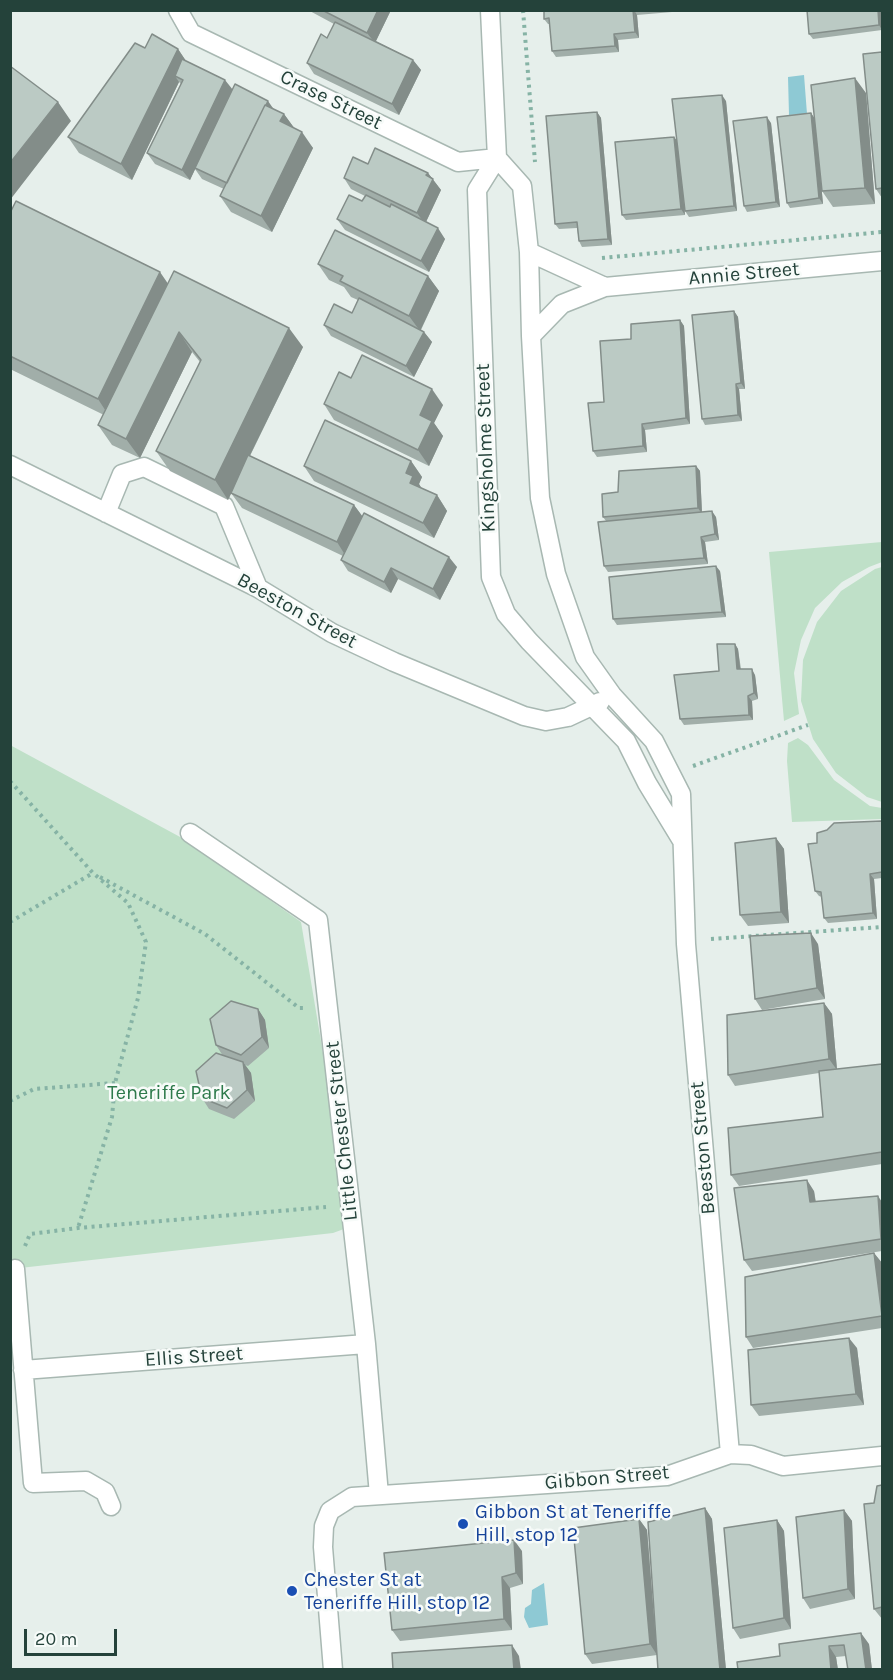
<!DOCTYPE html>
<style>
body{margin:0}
#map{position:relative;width:893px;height:1680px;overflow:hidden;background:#e6efeb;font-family:Karla,sans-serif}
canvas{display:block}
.frame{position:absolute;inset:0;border:12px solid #24423a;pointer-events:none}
.scale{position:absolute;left:24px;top:1629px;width:93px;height:27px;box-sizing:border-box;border:3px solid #24423a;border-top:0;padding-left:8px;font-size:18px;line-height:21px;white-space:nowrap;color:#24423a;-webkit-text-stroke:4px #f7fbf9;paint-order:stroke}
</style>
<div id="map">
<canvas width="893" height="1680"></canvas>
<div class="frame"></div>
<div class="scale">20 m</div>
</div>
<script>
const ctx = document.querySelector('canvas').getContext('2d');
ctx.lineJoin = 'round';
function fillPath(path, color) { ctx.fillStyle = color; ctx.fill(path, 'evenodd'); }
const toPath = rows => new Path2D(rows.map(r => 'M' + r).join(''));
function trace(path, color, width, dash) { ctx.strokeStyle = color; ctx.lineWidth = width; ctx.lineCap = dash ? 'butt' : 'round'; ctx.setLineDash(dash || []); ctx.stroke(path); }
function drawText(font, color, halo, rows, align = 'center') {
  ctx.font = font + ' Karla,sans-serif'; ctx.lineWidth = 5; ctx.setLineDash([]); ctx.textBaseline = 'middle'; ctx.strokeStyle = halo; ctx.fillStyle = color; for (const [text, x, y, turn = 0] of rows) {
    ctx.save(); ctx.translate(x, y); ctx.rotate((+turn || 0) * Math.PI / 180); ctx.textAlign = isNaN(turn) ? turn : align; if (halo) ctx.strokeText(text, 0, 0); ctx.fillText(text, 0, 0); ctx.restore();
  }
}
fillPath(toPath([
 [882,542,882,562,869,567,842,582,815,608,801,640,794,673,799,714,784,721,769,552],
 [882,567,882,802,867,797,836,773,813,739,801,701,803,660,817,622,841,591,875,569],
 [798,738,808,745,834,780,870,806,882,808,882,819,792,822,787,761,788,743],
 [10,745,182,838,301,922,352,1226,333,1233,11,1269]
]), '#bfe0c8');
fillPath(toPath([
 [804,75,807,114,789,115,788,77],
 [544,1583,548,1625,529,1628,524,1617,525,1608,531,1604,532,1590]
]), '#8ec9d4');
const street = toPath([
 [178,10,191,33,458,162,497,158],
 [490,10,497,158,477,190,491,577,506,614,529,641,626,741,647,783,681,839],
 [497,158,522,186,529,252,531,336,540,498,556,574,585,657,612,695,654,741,681,794,686,944,730,1454],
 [529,252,605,287],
 [531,336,562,304,605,287,882,261],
 [10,465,258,588,332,633,394,662,524,716,546,721,568,717,600,702],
 [106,513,122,474,144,467,224,506,258,588],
 [190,833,318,920,366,1344,379,1495],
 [15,1269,33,1483,86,1481,105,1492,111,1506],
 [23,1370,366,1344],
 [333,1670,323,1547,324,1526,330,1511,352,1497,667,1476,730,1454,751,1455,783,1466,882,1456]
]);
trace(street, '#a8b8b2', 21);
trace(toPath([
 [523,10,535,162],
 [602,258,882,232],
 [693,766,808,725],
 [10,781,93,873,128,903,146,942,138,998,115,1083,112,1117,78,1228],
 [100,877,205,934,299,1008,304,1008],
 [10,922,93,873],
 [711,939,882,927],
 [10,1101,34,1089,115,1083],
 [25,1246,30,1234,78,1228,326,1207]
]), '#86b3a5', 4, [3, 4.5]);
trace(street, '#fff', 18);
fillPath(toPath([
 [308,10,391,10,376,41,413,60,421,70,399,115,314,74,307,63,327,38,334,24],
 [530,10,672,10,672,12,637,15,639,38,618,40,619,52,556,57,552,51,550,24,548,24,544,19,544,11,531,12],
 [807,10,881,10,882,30,813,39,809,34],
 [145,48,178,49,186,61,232,90,284,114,294,128,313,148,272,232,231,212,220,196,224,189,202,179,195,169,190,180,155,164,147,153,181,84,179,82,132,180,79,153,68,137],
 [882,52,882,198,876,189],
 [866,93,875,204,833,207,822,191],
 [726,101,737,211,689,217,685,211,683,197,685,215,626,220,622,215,674,137,677,141],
 [597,112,601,118,612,245,582,247,579,241,577,228,559,229,555,224],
 [811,113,815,119,823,204,790,208,787,203],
 [771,123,780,207,747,212,744,206],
 [368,164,428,173,441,190,426,222,445,239,429,272,345,230,337,219,362,201,365,196,351,189,344,178],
 [10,213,168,284,303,347,250,456,354,505,363,517,457,567,440,600,398,579,391,593,348,571,341,560,343,556,242,508,231,493,228,500,170,471,156,451,200,362,192,352,140,458,112,445,98,425,104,415,10,369],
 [318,264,428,276,439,291,421,330,424,332,432,342,414,377,331,336,324,325,352,313,358,300,351,297,344,287,329,280],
 [734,311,738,317,745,389,739,389,742,421,705,425,702,419],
 [680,320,684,326,690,424,645,430,647,452,597,457,593,451,604,402,631,339],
 [351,378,443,405,434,423,443,436,429,466,334,420,324,404],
 [411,461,422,477,419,484,421,488,437,495,447,511,434,538,314,481,304,466],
 [696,466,700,471,702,512,716,517,719,540,705,542,708,564,608,572,604,566,606,521,603,517,618,492],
 [720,571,726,617,617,625,613,619],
 [735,644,738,649,741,669,755,675,758,699,752,701,753,720,684,725,680,719,719,671],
 [882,821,882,878,874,879,877,919,828,923,824,918,822,897,819,896,815,891,817,843],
 [776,838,784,849,789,923,748,926,740,915],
 [818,944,825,999,762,1010,755,999],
 [824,1003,832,1014,837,1069,882,1064,882,1164,739,1186,731,1175,823,1117,819,1073,735,1086,728,1075],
 [258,1009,265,1020,269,1048,248,1066,245,1065,251,1073,255,1101,234,1119,209,1109,202,1098,223,1056,216,1045],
 [814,1191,816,1202,882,1202,882,1251,752,1271,744,1260],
 [874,1253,882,1263,882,1328,753,1348,746,1337],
 [857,1348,864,1405,759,1416,751,1405],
 [882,1485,882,1619,874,1609,874,1503],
 [705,1508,712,1519,726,1670,658,1670,657,1655,592,1664,585,1654,639,1519,647,1530,654,1616],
 [844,1510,852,1521,855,1599,810,1609,803,1598],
 [777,1520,784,1531,791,1629,740,1639,733,1628],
 [522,1551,523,1584,510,1588,512,1630,400,1641,392,1630],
 [779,1644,869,1644,872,1670,848,1670,846,1656,836,1657,838,1670,738,1670,780,1656]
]), '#a1aea9');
fillPath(toPath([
 [378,10,391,10,375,43,367,33],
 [634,10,637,15,639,38,635,32],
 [878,10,881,10,882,30,879,25],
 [614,34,618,40,619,52,615,46],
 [178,49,188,64,175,76,179,82,132,180,121,164],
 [413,60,421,70,399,115,392,104],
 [855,78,866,93,875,204,865,188],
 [225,80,233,90,190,180,182,170],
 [722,95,726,101,737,211,734,206],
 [268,101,275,111,228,184],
 [58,102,71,121,10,200,10,163],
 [597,112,601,118,612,245,608,239],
 [811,113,815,119,823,204,819,198],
 [284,114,295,129,280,121],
 [767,117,771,123,780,207,776,202],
 [302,132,313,148,272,232,261,216],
 [674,137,678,142,685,215,681,209],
 [428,173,441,190,425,224,417,213,426,175],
 [438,228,445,239,429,272,421,261],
 [160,272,173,291,111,419,98,399],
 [428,276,439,291,420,331,409,316],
 [734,311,738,317,745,389,741,383],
 [680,320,684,326,690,424,686,418],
 [289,328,303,347,228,500,215,480],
 [179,332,192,352,140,458,126,439],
 [424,332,432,342,414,377,406,366],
 [736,384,739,389,742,421,738,415],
 [432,389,443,405,434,423,443,436,429,466,418,450,420,415],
 [642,424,645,430,647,452,643,446],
 [411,461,422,477,419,484,424,492,410,483,406,473],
 [696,466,700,471,702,514,698,508],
 [437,495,447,511,434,538,423,523],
 [354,505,365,520,347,558,337,542],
 [712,511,716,517,719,540,715,534],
 [701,537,705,542,708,564,704,558],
 [449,557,457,567,440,600,433,589],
 [716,566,720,571,726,617,722,612],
 [391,568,398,579,391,593,384,582],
 [735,644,738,649,741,675,737,669],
 [752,669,755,675,758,699,754,693],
 [748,696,752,701,753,720,749,715],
 [776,838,784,849,789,923,781,912],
 [870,874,874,879,877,919,873,913],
 [811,933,818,944,825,999,817,988],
 [824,1003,832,1014,837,1070,829,1059],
 [258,1009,265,1020,269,1048,262,1037],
 [243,1062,251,1073,255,1101,247,1090],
 [807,1180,814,1191,817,1213,810,1202],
 [878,1196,882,1202,882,1241,881,1239],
 [874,1253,882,1263,882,1316],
 [849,1338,857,1348,864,1405,856,1394],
 [705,1508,712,1519,726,1670,720,1670],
 [844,1510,852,1521,855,1599,848,1589],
 [639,1519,647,1530,657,1655,650,1644],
 [777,1520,784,1531,791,1629,784,1618],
 [514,1540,522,1551,523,1584,516,1573],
 [502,1577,510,1588,512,1630,504,1619],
 [861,1633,869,1644,872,1670,866,1670],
 [512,1645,519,1656,521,1670,514,1670],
 [829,1646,836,1657,838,1670,831,1670]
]), '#838d89');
const building = toPath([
 [322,10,378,10,367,33,322,10],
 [544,10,633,10,635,32,614,34,615,46,552,51,549,18,544,19,544,10],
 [807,10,878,10,879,25,809,34,807,10],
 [335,22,413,60,392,104,307,63,321,34,327,38,335,22],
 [152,34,178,49,121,164,68,137,135,43,145,48,152,34],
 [882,52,882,188,876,189,863,54,882,52],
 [182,59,225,80,182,170,147,153,183,80,175,76,182,59],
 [10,66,58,102,10,163,10,66],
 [855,78,865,188,822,191,811,85,855,78],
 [235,84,268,101,266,105,265,105,227,183,195,168,235,84],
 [722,95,734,206,685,211,672,99,722,95],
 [265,105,284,114,280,121,302,132,261,216,220,196,265,105],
 [597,112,608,239,579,241,577,222,555,224,546,116,597,112],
 [811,113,819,198,787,203,777,117,811,113],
 [767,117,776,202,744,206,733,121,767,117],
 [674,137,681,209,622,215,615,142,674,137],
 [375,148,428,173,426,175,433,179,417,213,344,178,353,157,368,164,375,148],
 [349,195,362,201,366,195,390,207,391,204,438,228,421,261,337,219,349,195],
 [16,201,160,272,98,399,10,356,10,213,16,201],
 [335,230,428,276,409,316,340,281,343,276,318,264,335,230],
 [174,271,289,328,215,480,156,451,201,360,179,332,126,439,98,425,174,271],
 [359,298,424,332,406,366,324,325,334,304,352,313,359,298],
 [734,311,741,383,736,384,738,415,702,419,692,315,734,311],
 [680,320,686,418,642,424,643,446,593,451,588,403,604,402,600,341,631,339,631,324,680,320],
 [362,355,432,389,420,415,432,421,418,450,324,404,339,372,351,378,362,355],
 [325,420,411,461,406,473,413,476,410,483,437,495,423,523,304,466,325,420],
 [248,455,354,505,337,542,231,493,248,455],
 [696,466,698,508,603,517,602,494,618,492,619,471,696,466],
 [712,511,715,534,701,537,704,558,604,566,598,522,712,511],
 [364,513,449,557,433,589,391,568,384,582,341,560,364,513],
 [716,566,722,612,613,619,609,577,716,566],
 [717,644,735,644,737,669,752,669,754,693,748,696,749,715,680,719,674,675,719,671,717,644],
 [882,821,882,872,870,874,873,913,824,918,821,892,815,891,808,844,817,843,817,833,827,830,834,823,882,821],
 [776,838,781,912,740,915,735,843,776,838],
 [811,933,817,988,755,999,750,936,811,933],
 [231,1001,258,1009,262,1037,241,1055,216,1045,210,1019,231,1001],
 [824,1003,829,1059,728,1075,727,1015,824,1003],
 [216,1053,243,1062,247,1090,227,1108,202,1098,196,1071,216,1053],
 [882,1064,882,1152,731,1175,728,1128,823,1117,819,1071,882,1064],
 [807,1180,810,1202,878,1196,881,1239,744,1260,734,1188,807,1180],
 [874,1253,882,1316,746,1337,745,1277,874,1253],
 [849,1338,856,1394,751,1405,748,1350,849,1338],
 [882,1485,882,1607,874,1609,864,1504,874,1503,877,1486,882,1485],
 [705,1508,720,1670,658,1670,648,1522,705,1508],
 [844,1510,848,1589,803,1598,796,1517,844,1510],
 [639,1519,650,1644,585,1654,573,1528,639,1519],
 [777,1520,784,1618,733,1628,724,1528,777,1520],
 [514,1540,516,1573,502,1577,504,1619,392,1630,384,1553,514,1540],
 [861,1633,866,1670,848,1670,844,1645,829,1646,831,1670,738,1670,737,1662,780,1656,779,1644,861,1633],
 [512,1645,514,1670,393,1670,392,1653,512,1645]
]);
fillPath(building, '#bbcac4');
trace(building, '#838d89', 1.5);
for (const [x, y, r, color] of [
 [463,1524,6,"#1a4fb4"],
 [292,1591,6,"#1a4fb4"]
]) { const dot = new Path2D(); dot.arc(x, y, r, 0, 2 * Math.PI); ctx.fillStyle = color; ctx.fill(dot); trace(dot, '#f7fbf9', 2); }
drawText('20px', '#24423a', '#f7fbf9', [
 ["Crase Street",331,100,26],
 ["Annie Street",744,274,-5],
 ["Kingsholme Street",486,448,-92],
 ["Beeston Street",297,611,29],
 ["Little Chester Street",342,1131,-96],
 ["Beeston Street",703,1148,-95],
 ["Ellis Street",194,1357,-4],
 ["Gibbon Street",607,1478,-5]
]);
drawText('20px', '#2d7a4b', '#f7fbf9', [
 ["Teneriffe Park",169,1093]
]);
drawText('20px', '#164399', '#f7fbf9', [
 ["Gibbon St at Teneriffe",475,1512],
 ["Hill, stop 12",475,1535],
 ["Chester St at",304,1580],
 ["Teneriffe Hill, stop 12",304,1603]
], 'left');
</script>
